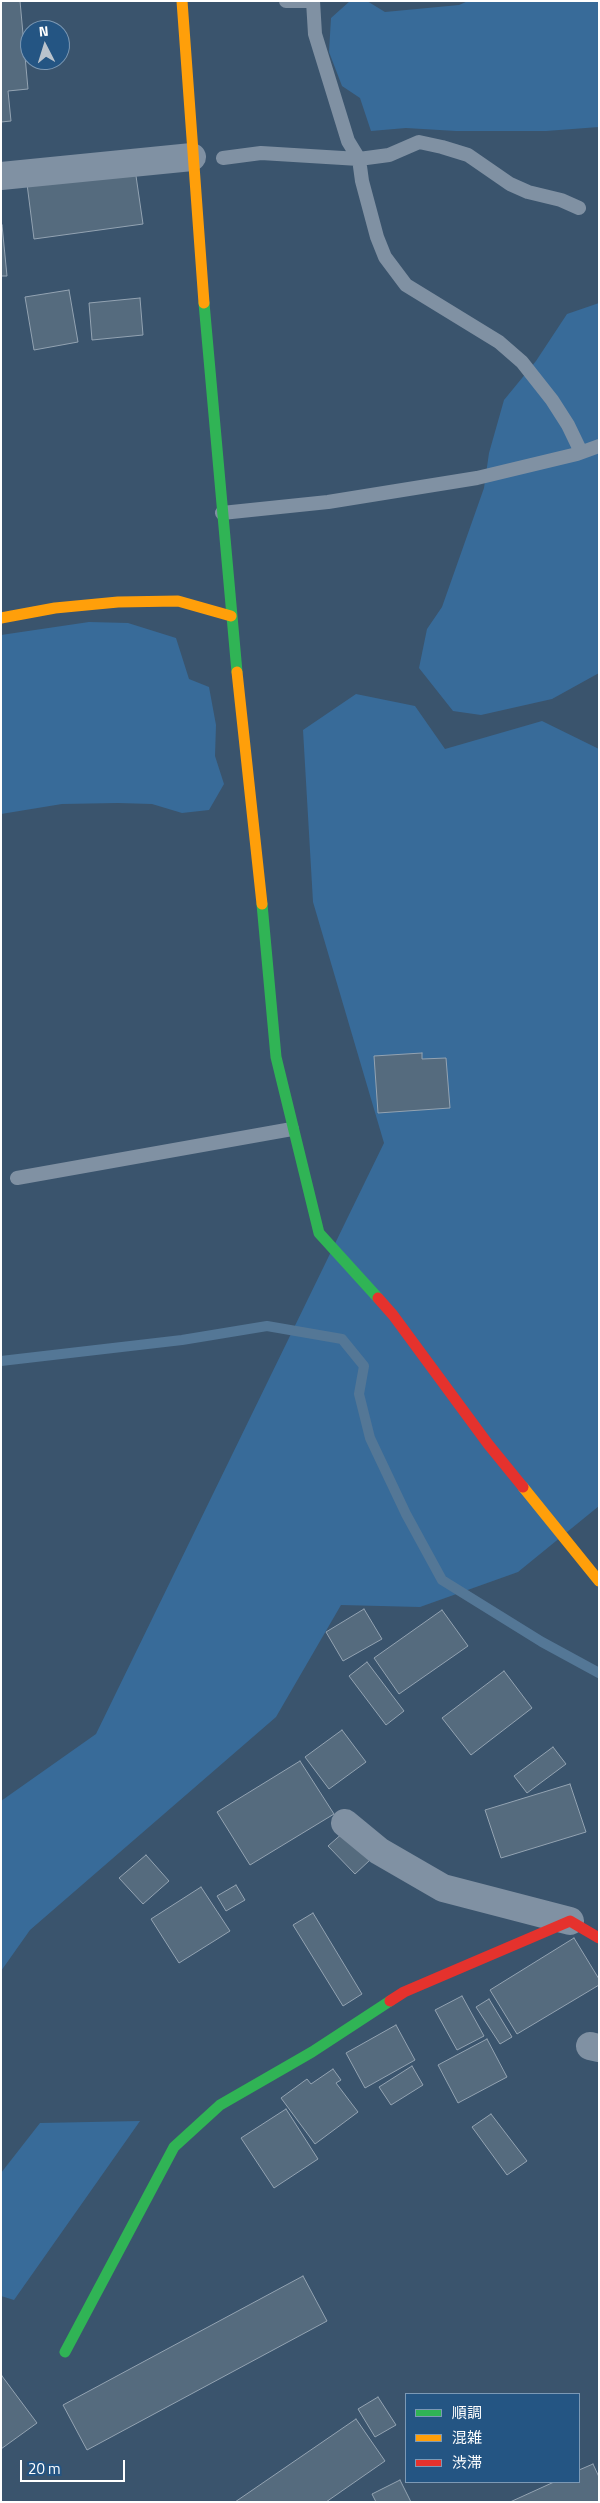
<!DOCTYPE html>
<meta charset="utf-8">
<style>
body{margin:0}
#map{position:relative;width:600px;height:2503px;overflow:hidden;background:#3a546d;font-family:"Titillium Web","Noto Sans JP",sans-serif}
canvas{display:block}
.frame{position:absolute;inset:0;border:2px solid #fff;pointer-events:none}
.legend{position:absolute;left:405px;top:2393px;width:175px;height:90px;box-sizing:border-box;background:#245583;border:1px solid #7c99b5;margin:0;padding:6px 9px;list-style:none;font-size:15px;color:#fff}
.legend li{display:flex;align-items:center;gap:10px;height:25px}
.legend b{width:25px;border:1px solid #7c99b5}
.north{position:absolute;left:20px;top:20px;width:50px;height:50px;box-sizing:border-box;background:#245583;border:1px solid #7c99b5;border-radius:50%;rotate:355deg;font-size:14px;font-weight:700;line-height:20px;text-align:center;color:#fff}
.north::after{content:'';display:block;margin:auto;width:18px;height:22px;background:#bac3cc;clip-path:polygon(50% 0,100% 100%,50% 72%,0 100%)}
.scale{position:absolute;left:20px;top:2460px;width:105px;height:22px;box-sizing:border-box;border:2px solid #fff;border-top:0;padding-left:6px;font-size:15px;line-height:18px;white-space:nowrap;color:#fff;-webkit-text-stroke:4px #245583;paint-order:stroke}
</style>
<div id="map">
<canvas width="600" height="2503"></canvas>
<div class="frame"></div>
<ul class="legend">
<li><b style="height:6px;background:#30b455"></b>順調</li>
<li><b style="height:6px;background:#ff9f0a"></b>混雑</li>
<li><b style="height:6px;background:#e5322d"></b>渋滞</li>
</ul>
<div class="north">N</div>
<div class="scale">20 m</div>
</div>
<script>
const ctx = document.querySelector('canvas').getContext('2d');
ctx.lineJoin = 'round';
function fillPath(path, color) { ctx.fillStyle = color; ctx.fill(path, 'evenodd'); }
const toPath = rows => new Path2D(rows.map(r => 'M' + r).join(''));
function trace(path, color, width, dash) { ctx.strokeStyle = color; ctx.lineWidth = width; ctx.lineCap = dash ? 'butt' : 'round'; ctx.setLineDash(dash || []); ctx.stroke(path); }
fillPath(toPath([
 [350,1,367,1,385,12,459,5,468,1,599,1,599,127,546,131,456,131,406,128,371,131,360,98,342,86,329,52,331,18],
 [599,303,599,673,552,699,481,715,453,711,419,668,427,629,442,607,484,488,489,453,504,400,536,361,567,314],
 [89,622,128,623,176,638,189,679,209,687,216,725,215,756,224,784,209,810,182,813,152,804,118,803,62,804,1,814,1,635],
 [356,694,415,706,445,749,542,721,599,749,599,1506,518,1572,420,1607,341,1605,276,1717,30,1930,1,1971,1,1801,96,1734,384,1143,313,902,303,730],
 [140,2121,14,2300,1,2296,1,2173,40,2123]
]), '#386b99');
trace(toPath([
 [1,1361,182,1340,267,1326,342,1339,364,1366,359,1394,370,1438,406,1514,442,1580,542,1642,599,1673]
]), '#547796', 10);
const building = toPath([
 [1,1,20,1,28,89,8,91,11,121,1,122,1,1],
 [135,169,143,224,34,239,27,184,135,169],
 [2,225,7,276,1,276,1,225,2,225],
 [69,290,78,342,34,350,25,297,69,290],
 [140,298,143,335,92,340,89,303,140,298],
 [422,1053,422,1059,446,1058,450,1108,378,1113,374,1056,422,1053],
 [364,1609,382,1639,343,1661,326,1632,364,1609],
 [442,1610,468,1646,399,1694,374,1658,442,1610],
 [367,1662,404,1711,386,1725,349,1676,367,1662],
 [504,1671,532,1708,471,1755,442,1718,504,1671],
 [342,1730,366,1762,329,1789,305,1757,342,1730],
 [553,1747,566,1764,527,1793,514,1776,553,1747],
 [300,1761,334,1814,250,1865,217,1812,300,1761],
 [570,1784,586,1832,501,1858,485,1810,570,1784],
 [344,1832,370,1860,355,1874,328,1846,344,1832],
 [146,1855,169,1881,143,1904,119,1878,146,1855],
 [236,1885,245,1900,226,1911,217,1896,236,1885],
 [201,1887,230,1931,179,1963,151,1919,201,1887],
 [313,1913,362,1994,343,2006,293,1925,313,1913],
 [574,1938,599,1979,599,1985,517,2034,490,1990,574,1938],
 [462,1996,484,2036,457,2050,435,2010,462,1996],
 [489,1999,512,2037,500,2044,476,2007,489,1999],
 [396,2025,415,2060,365,2088,346,2053,396,2025],
 [487,2039,507,2077,458,2103,438,2065,487,2039],
 [412,2066,423,2085,391,2105,379,2087,412,2066],
 [333,2069,341,2080,336,2083,358,2112,315,2144,281,2098,307,2079,311,2084,333,2069],
 [286,2109,318,2159,274,2188,241,2138,286,2109],
 [491,2114,527,2161,507,2175,472,2127,491,2114],
 [303,2276,327,2321,87,2450,63,2405,303,2276],
 [2,2376,37,2423,1,2449,1,2377,2,2376],
 [378,2397,396,2425,375,2437,358,2409,378,2397],
 [356,2419,385,2461,326,2502,235,2502,356,2419],
 [593,2464,599,2477,599,2502,510,2502,554,2482,579,2482,579,2470,593,2464],
 [400,2480,411,2502,376,2502,372,2494,400,2480]
]);
fillPath(building, '#556b7e');
trace(building, '#93a3b2', 1);
trace(toPath([
 [286,1,307,1],
 [223,158,261,153,359,159,348,141,315,34,313,1],
 [579,208,561,200,528,192,510,184,468,155,442,147,419,142,389,155,359,159,362,181,377,237,385,257,406,285,499,342,522,362,552,400,568,425,581,452],
 [222,513,328,502,477,478,577,454,599,446],
 [17,1178,292,1129]
]), '#8091a3', 14);
trace(toPath([
 [1,176,192,157],
 [345,1823,379,1851,443,1888,570,1921],
 [590,2046,599,2048]
]), '#8091a3', 28);
trace(toPath([
 [204,303,237,672],
 [262,904,276,1057,319,1233,378,1298],
 [65,2352,174,2147,220,2105,312,2052,390,2001]
]), '#30b455', 11);
trace(toPath([
 [182,1,204,303],
 [1,618,55,608,118,602,178,601,231,616],
 [237,672,262,904],
 [523,1487,599,1581]
]), '#ff9f0a', 11);
trace(toPath([
 [378,1298,393,1315,488,1444,523,1487],
 [390,2001,404,1992,570,1921,599,1938]
]), '#e5322d', 11);
</script>
